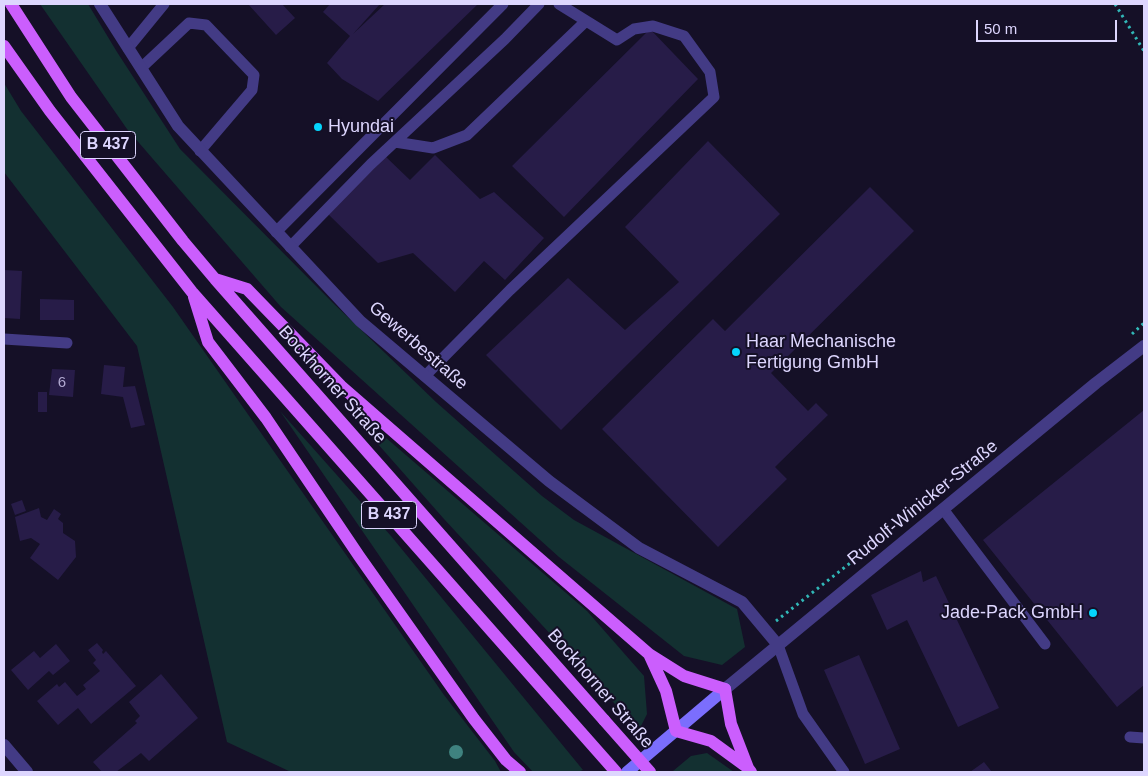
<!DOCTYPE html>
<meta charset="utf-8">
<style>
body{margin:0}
#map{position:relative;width:1148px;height:776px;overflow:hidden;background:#151027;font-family:Helvetica,sans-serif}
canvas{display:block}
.frame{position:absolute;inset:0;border:5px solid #ddd6fe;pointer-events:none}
.scale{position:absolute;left:976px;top:20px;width:141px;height:22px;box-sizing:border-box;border:2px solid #ddd6fe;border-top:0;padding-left:6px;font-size:15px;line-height:18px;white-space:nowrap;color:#ddd6fe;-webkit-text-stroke:4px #151027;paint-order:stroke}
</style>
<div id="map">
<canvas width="1148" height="776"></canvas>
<div class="frame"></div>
<div class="scale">50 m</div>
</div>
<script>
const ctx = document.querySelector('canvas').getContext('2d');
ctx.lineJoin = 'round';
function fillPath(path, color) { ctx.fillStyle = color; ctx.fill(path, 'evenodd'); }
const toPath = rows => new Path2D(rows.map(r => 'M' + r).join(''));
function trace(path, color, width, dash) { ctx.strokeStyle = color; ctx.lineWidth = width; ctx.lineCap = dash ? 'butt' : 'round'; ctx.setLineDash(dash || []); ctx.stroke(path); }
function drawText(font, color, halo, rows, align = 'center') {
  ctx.font = font + ' Helvetica,sans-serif'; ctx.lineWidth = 4; ctx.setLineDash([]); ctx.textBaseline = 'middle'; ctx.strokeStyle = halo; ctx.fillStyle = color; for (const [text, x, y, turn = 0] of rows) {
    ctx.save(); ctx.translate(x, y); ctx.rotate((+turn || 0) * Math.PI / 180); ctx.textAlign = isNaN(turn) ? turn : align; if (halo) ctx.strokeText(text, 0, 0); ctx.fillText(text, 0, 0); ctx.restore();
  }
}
fillPath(toPath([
 [40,4,88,4,117,52,180,149,332,302,436,402,542,496,574,520,737,609,745,647,722,665,684,656,559,557,281,307,127,129],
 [4,83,21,111,173,307,444,695,495,761,501,772,291,772,227,742,137,346,4,172],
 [349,406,587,611,644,676,647,714,639,730,444,519,347,409],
 [280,411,391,536,583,770,577,772,533,772,514,752],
 [707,753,734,772,673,771,691,756]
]), '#133031');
fillPath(toPath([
 [248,4,282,4,295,18,276,35],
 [330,4,380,4,353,34,385,4,478,4,378,101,342,79,327,63,350,36,323,12],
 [650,29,698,79,564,217,512,166],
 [708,141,780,214,561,430,486,355,568,278,625,330,679,282,625,227],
 [435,155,480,199,494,192,544,238,505,280,484,261,455,292,413,253,378,263,328,214,385,156,410,180],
 [870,187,914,231,771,373,808,411,816,403,828,415,775,467,787,479,718,547,602,429,713,319,725,331],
 [4,270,22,271,20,319,4,318],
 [40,299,74,300,74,320,40,320],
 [104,365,125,367,123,387,135,386,145,425,131,428,123,397,101,394],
 [52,369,75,370,73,397,49,395],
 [38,392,47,392,47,412,38,412],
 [1144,410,1144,685,1117,707,983,540],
 [22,500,26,511,15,515,11,504],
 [39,508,41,517,47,520,54,509,61,514,58,519,63,523,63,533,75,541,76,557,58,580,30,558,40,544,31,538,20,541,15,517],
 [921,571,923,582,936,576,999,708,958,727,907,620,887,630,871,595],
 [97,643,103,650,102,652,103,654,106,651,136,686,91,724,78,708,58,725,37,701,57,684,59,687,65,682,77,696,86,689,83,685,100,671,93,663,96,660,88,650],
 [56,644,70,661,53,675,49,671,28,690,11,670,34,651,40,658],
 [859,655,900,749,865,764,824,670],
 [161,674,198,718,149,761,141,753,116,772,102,772,93,762,137,723,135,721,140,716,129,702],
 [984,762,992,772,970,772]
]), '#271c48');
trace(toPath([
 [1115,4,1144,51],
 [1132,334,1144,323],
 [776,621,863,553]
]), '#31b7b7', 3, [2.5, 4]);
trace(toPath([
 [128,48,164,4],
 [141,68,189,23,206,25,254,75,252,90,200,151],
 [395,142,433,148,467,135,586,21],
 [276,232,503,4],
 [290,247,371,164,505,39,539,4],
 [4,339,67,343],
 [425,376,510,290,714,97,710,72,684,36,653,26,634,29,617,40,559,4],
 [943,509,1045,644],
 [778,645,803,714,844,772],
 [1130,737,1144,738]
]), '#433b85', 11);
trace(toPath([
 [100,4,178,126,360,321,549,481,639,548,742,602,778,645],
 [725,689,1096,383,1144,346],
 [4,745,27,772]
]), '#433b85', 12);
trace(toPath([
 [627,772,725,689]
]), '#7b6efd', 12);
trace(toPath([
 [11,4,71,97,183,241,215,279,604,720],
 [4,46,50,111,192,292,616,772],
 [215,279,247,289,341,386,649,654,684,676,725,689,731,724,748,768,751,772],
 [194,297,208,342,266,418,359,556,474,719,506,760,520,772],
 [649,654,666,691,676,731,711,741,748,768]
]), '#cb5efd', 12);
trace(toPath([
 [604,720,650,772]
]), '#cb5efd', 12);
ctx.fillStyle = '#3f827f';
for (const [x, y] of [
 [456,752]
]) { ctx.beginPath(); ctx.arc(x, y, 7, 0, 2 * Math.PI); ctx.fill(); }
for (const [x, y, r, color] of [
 [318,127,5,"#05d4fc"],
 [736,352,5,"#05d4fc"],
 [1093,613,5,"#05d4fc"]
]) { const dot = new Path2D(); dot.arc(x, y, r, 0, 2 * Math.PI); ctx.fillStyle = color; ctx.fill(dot); trace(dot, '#151027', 2); }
drawText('15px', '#b0a8d0', null, [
 ["6",62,383]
]);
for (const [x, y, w] of [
 [108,145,55],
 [389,515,55]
]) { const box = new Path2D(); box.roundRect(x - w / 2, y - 13.5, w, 27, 4); ctx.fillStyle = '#151027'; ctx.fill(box); trace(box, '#ddd6fe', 1); }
drawText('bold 16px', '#ddd6fe', null, [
 ["B 437",108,145],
 ["B 437",389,515]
]);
drawText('18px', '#ddd6fe', '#151027', [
 ["Hyundai",328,127],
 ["Haar Mechanische",746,342],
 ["Fertigung GmbH",746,363],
 ["Jade-Pack GmbH",1083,613,"right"]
], 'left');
drawText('18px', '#ddd6fe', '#151027', [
 ["Gewerbestraße",418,346,41],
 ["Bockhorner Straße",332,385,48],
 ["Rudolf-Winicker-Straße",923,503,-39],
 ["Bockhorner Straße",600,689,49]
]);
</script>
